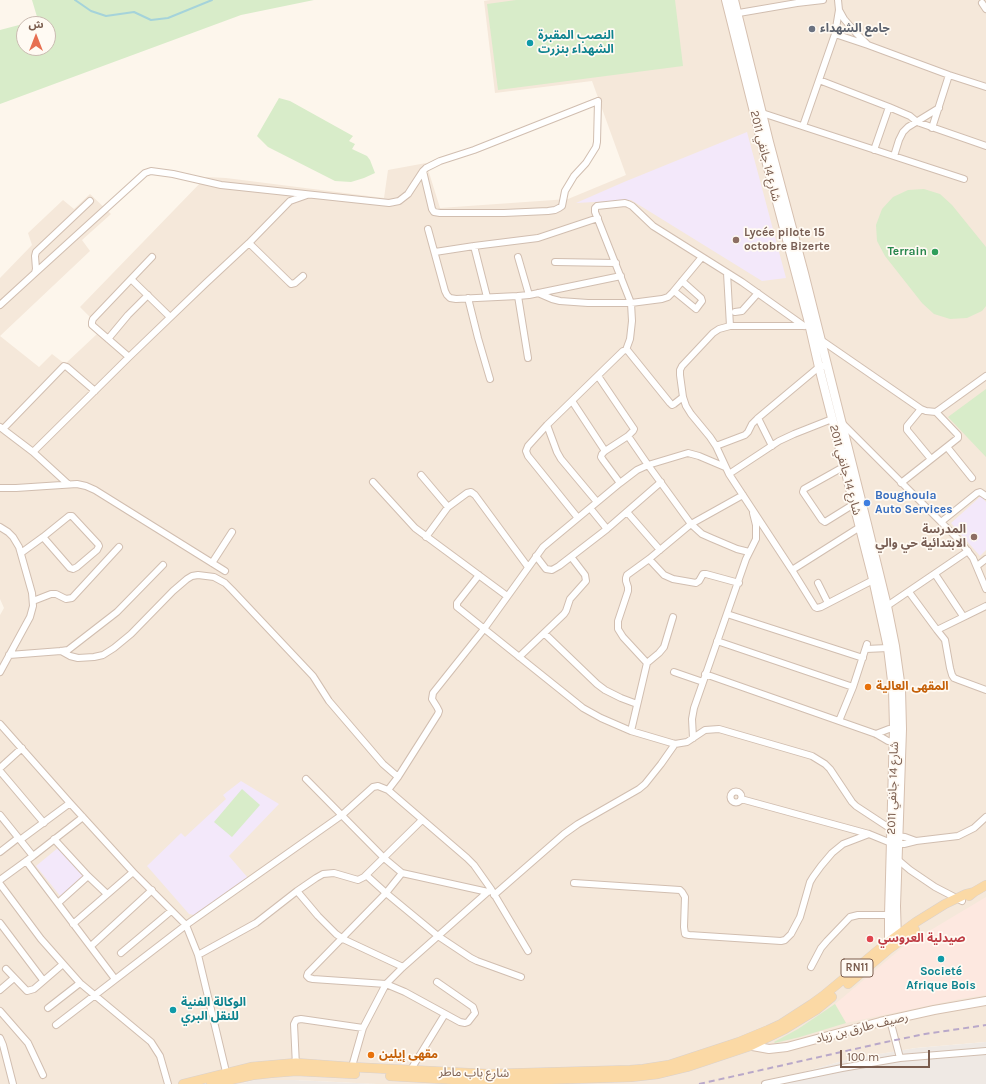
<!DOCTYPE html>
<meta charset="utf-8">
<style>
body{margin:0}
#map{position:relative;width:986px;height:1084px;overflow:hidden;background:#fdf6ec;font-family:Karla,"Noto Sans Arabic",sans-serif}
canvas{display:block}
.north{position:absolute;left:16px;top:16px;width:40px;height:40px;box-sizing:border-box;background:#fffaf3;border:1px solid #cabbb1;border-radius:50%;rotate:0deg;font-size:11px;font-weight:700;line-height:16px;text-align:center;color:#7a5c4d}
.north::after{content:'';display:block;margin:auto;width:14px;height:18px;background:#e76f51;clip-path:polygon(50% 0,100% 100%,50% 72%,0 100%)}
.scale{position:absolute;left:840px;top:1050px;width:90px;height:18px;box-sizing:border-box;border:2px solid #7a5c4d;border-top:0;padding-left:5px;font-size:12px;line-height:14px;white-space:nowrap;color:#7a5c4d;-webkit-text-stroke:3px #fffaf3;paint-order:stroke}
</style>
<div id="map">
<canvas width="986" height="1084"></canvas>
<div class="north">ش</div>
<div class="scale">100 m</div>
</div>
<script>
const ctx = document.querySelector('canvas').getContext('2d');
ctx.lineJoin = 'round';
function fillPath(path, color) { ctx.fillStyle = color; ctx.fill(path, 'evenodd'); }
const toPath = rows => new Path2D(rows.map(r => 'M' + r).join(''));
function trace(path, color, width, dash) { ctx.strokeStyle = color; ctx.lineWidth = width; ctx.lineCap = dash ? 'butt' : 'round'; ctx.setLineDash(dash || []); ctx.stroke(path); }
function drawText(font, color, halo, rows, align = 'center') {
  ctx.font = font + ' Karla,"Noto Sans Arabic",sans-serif'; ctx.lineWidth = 3.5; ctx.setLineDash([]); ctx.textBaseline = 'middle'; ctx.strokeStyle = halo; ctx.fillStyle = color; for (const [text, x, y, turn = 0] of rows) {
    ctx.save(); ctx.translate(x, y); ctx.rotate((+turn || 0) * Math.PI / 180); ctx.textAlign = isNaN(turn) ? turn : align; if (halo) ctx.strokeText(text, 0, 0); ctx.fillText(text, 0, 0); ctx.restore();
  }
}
fillPath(toPath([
 [490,0,986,0,986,1042,916,1048,849,1059,767,1083,759,1084,377,1084,294,1080,255,1080,240,1084,0,1084,0,615,4,608,0,599,0,278,32,245,28,233,63,200,74,209,90,194,111,214,82,240,90,251,0,336,39,367,52,354,65,364,97,334,88,326,90,317,80,307,206,177,226,178,384,198,388,170,426,163,440,208,568,199,626,175,592,81,495,93,484,1]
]), '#f5e8da');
fillPath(toPath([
 [986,897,986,995,960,999,846,1023,835,1004,904,946]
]), '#fde8e0');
fillPath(toPath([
 [986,1042,986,1084,759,1084,767,1083,849,1059,916,1048],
 [255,1080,294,1080,377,1084,240,1084]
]), '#efe9e4');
fillPath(toPath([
 [747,132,786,278,762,281,631,200,576,203,624,182],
 [981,496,986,502,986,550,980,556,951,523],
 [241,781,279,804,229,856,248,878,194,915,189,914,147,866,181,833,185,837,226,799,223,795],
 [59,847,86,880,61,897,36,866]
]), '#f3e8fa');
fillPath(toPath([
 [32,0,314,0,241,15,0,104,0,30,38,20],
 [24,24,48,24,48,48,24,48],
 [516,0,675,0,683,66,498,90,487,4],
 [279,98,290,101,353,136,349,141,355,144,352,149,367,156,370,160,375,173,364,178,351,182,335,181,268,147,257,136],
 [924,189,940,194,952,205,986,247,986,306,982,311,967,318,950,319,934,314,922,303,885,256,877,241,876,225,882,209,893,197,908,190],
 [986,389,986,457,948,417],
 [242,789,260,805,232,837,214,822],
 [835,1004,846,1023,800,1037,775,1043,774,1042,798,1029]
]), '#d8ecc9');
trace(toPath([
 [75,0,91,11,106,16,134,12,151,20,168,18,212,0]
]), '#a5d3da', 2);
const street = toPath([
 [982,3,986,9],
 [839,10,844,19,857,34,867,44],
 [733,14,797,3,823,0],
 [835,34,868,45,949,75,986,87],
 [819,80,889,107,910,116,916,121,920,123,986,146],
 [598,101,597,142,596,147,586,163,574,176,565,191,562,206,559,208,555,210,548,211,504,213,440,213,434,212,432,209,423,171,426,168,440,161,474,150,598,101],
 [762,113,964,179],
 [803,126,835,34,839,10,838,0],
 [932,128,949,75],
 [874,150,889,107],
 [894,156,899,140,903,132,908,127,939,108],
 [428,229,445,291,447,295,450,298,456,299,518,296,529,295,621,276],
 [249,243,289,282,291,284,295,283,303,276],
 [474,246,487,297],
 [435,252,474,246,538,238,598,218],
 [518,257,529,295],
 [555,262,616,263],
 [35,273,145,173,151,171,173,174,221,185,389,203,399,201,408,194,423,171],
 [727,273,730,326],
 [131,279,170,317],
 [674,291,696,309,702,301,701,298,682,281],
 [538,293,552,299,560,301,588,303,631,303,662,299,668,297,673,292,702,257],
 [518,296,528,358],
 [468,298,478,338,490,379],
 [0,305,35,273,36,269,35,256,36,252,90,201],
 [735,312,742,311,758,293],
 [805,326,730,326,719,329,713,333,682,366,680,370,680,375,683,397,686,406,691,414,710,437,716,446,729,474,792,570,815,607,817,608,821,607,877,578],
 [108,339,128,315,148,295],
 [821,340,921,409,926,411,936,412,986,376],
 [626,350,628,351,670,403,672,405,674,404,683,397],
 [129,357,92,325,92,322,93,319,152,257],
 [598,376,634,429,633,431,628,436,605,451,602,454,601,457,603,460,620,483],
 [572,401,605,451],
 [921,409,907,426,907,430,931,459],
 [758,418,772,446],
 [842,423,959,540,973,558,986,589],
 [547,425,557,452,561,459,597,502],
 [0,427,33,452,68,484],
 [3,429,64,366,67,367,95,391],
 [628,436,648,465,691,524,702,534,711,538,737,549,749,552],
 [716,446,745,435,748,432,752,424,758,418,819,367,823,366],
 [947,447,972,478],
 [33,452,129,357,206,283,249,243,290,201,307,195],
 [845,466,804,489,803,492,822,520,825,522,854,504],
 [729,474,779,441,794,434,832,419],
 [421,475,448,507],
 [373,482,415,528,507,596],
 [901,483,958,438,958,435,936,412],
 [0,488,16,488,77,484,86,486,95,490,225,571],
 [590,508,607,529],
 [627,512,660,550],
 [578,518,528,456,526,451,528,446,547,425,623,351,626,350,630,339,632,321,631,303,595,212,595,208,597,206,625,203,628,204,632,206,653,226,742,282,804,326],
 [941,522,977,493,980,492,986,496],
 [0,527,8,532,13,537,19,547,32,593,33,606,30,617,0,672],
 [426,537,448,507,467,493,471,492,475,495,528,567],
 [21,553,43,537,69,516,72,516,98,544,99,546,97,550,77,567,73,569,70,568,43,537],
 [536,556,546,569,552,570,559,566,607,529,661,482],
 [649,559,664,575,673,579,696,583,699,581,703,574,706,574,739,583],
 [212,563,232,532],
 [977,566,986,559],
 [792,570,860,527],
 [935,574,963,616],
 [479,575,457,603,457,607,583,708,601,718,631,731,675,744,687,742,705,730,719,729,812,756,825,764,830,769,852,802,856,806,891,829],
 [818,583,828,603],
 [909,592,937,630,986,606],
 [33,601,51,594,56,594,66,599,72,598,119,547],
 [887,606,968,551],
 [727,614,863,658],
 [937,630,945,640,950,668,952,675,954,678,959,680,986,690],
 [544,633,597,684,605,690,621,698,637,704],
 [717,641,853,687],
 [866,649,888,648],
 [61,651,70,656,78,658,94,657,103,655,114,648,131,634,173,591,187,579,192,576,198,575,214,577,225,583,232,590,313,676,329,701,383,764,398,777],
 [9,655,61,651,68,650,117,612,163,565],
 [519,657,564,614,566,611,570,599,586,581,585,575,572,558],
 [647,663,623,637,618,629,618,621,628,591,628,587,626,581,626,578,627,575,649,559,691,524,743,495],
 [674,672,703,682],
 [705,674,876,734,888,741,898,742],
 [839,721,853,687,867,644],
 [0,724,70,803,133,872,186,925,198,955,227,1076],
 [631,731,647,663,659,653,664,647,673,617],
 [876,734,889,729,898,729],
 [693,738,692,719,694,708,746,559,756,539,756,525,753,513],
 [0,768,22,748],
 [0,771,44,823],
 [306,779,384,858,402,873,488,892],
 '730.5 797a5.5 5.5 0 1 1 11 0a5.5 5.5 0 1 1-11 0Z',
 [741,799,869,834,891,843,898,844,904,844,916,841,958,836,974,828,986,817],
 [0,815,33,856],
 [894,836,905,837,916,841],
 [54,839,88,876,107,894],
 [20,840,70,803],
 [0,852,18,838],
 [897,859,910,870,935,887,962,901],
 [26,861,115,979],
 [402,873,386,893,308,973,307,976,309,978,313,979,386,984,405,992,460,1022,465,1023,468,1022,475,1013,473,1007,437,982],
 [366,875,386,893,438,936,471,958,477,961,521,977],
 [0,880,33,856,83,817],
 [574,883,680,890,682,892,685,897,684,927,685,934,689,935,781,941,785,940,791,934,800,917,810,882,813,877,821,866,832,853,843,844,869,834],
 [0,884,41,939,80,983,151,1042,160,1056,168,1084],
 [297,891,318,916,336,934,343,939,403,967],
 [494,895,564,834,578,824,639,789,645,784,661,764,675,744],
 [58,903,88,876],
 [0,923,43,980],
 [73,924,133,872],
 [91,946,152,890],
 [528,951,491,889,474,865,467,858,388,790,398,777,438,714,439,711,437,707,432,699,433,693,484,629,543,547,620,483,637,470,648,465,688,453,699,456,725,467],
 [121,953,171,911],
 [198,955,256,923,297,891,316,878,323,874,334,873,358,880,364,877,422,820],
 [811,967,821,948,827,941,850,917,858,915,889,915],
 [6,969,27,991,34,989,63,964],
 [0,990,14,978],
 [48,1008,80,983],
 [0,1011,28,1043,43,1075],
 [890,1020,900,1058],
 [56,1025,186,925,342,815,373,787,378,786,388,790],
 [0,1038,3,1045,13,1084],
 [296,1066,294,1024,296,1020,301,1019,363,1028],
 [351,1070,363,1028,386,984,403,967,491,889],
 [410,1071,445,1014],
 [765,1084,842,1068,900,1058,986,1051]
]);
const secondary = toPath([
 [726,0,768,168,808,319,819,367,873,579,888,648,893,689,894,728,889,915,889,947],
 [734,0,769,142,804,273,867,524,887,606,895,646,901,689,902,729,896,906,897,940],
 [747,1045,769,1049,787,1047,880,1022,934,1010,986,1001]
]);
const primary = toPath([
 [969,896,974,892,986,885],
 [848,984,889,949,915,930],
 [390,1076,479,1081,500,1081,631,1077,658,1074,687,1067,750,1046,785,1029,816,1010,832,997],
 [183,1084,251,1067,296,1063,351,1067,488,1074,630,1070,643,1069,669,1065,739,1042,768,1030,781,1024,812,1004,823,996,882,947,916,922,945,904,966,894,974,892],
 [211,1084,253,1075,271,1073,296,1071,355,1074]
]);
trace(street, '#d1beb0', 8);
trace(secondary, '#d6c0b0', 10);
trace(primary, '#dad1cd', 10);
trace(street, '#fff', 6);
trace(secondary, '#fff', 8);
trace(primary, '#fbd9a5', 9);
trace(toPath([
 [699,1084,886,1042,925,1034,986,1025]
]), '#b9a8c9', 2, [6, 4]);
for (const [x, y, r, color] of [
 [812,29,4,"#6b7280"],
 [530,43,4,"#0f9aa8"],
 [736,240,4,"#8d6e63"],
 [935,252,4,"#2e9e5b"],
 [867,503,4,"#3f7fe0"],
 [974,537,4,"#8d6e63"],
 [868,687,4,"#e8710a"],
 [870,939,4,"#e0444e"],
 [941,959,4,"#0f9aa8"],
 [173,1010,4,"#0f9aa8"],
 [371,1055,4,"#e8710a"]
]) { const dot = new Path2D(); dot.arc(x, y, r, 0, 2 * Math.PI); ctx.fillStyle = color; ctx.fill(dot); trace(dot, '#fffaf3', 1.5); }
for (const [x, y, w] of [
 [857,968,32]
]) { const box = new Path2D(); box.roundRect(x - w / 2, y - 9, w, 18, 3); ctx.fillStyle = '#fffaf3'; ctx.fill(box); trace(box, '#7a5c4d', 1); }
drawText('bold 11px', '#7a5c4d', null, [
 ["RN11",857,968]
]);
drawText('bold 12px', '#5b616d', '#fffaf3', [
 ["جامع الشهداء",820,29]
], 'left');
drawText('bold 12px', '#0d838f', '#fffaf3', [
 ["النصب المقبرة",538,36],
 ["الشهداء بنزرت",538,50],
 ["Societé",941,972,"center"],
 ["Afrique Bois",941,986,"center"],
 ["الوكالة الفنية",181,1003],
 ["للنقل البري",181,1017]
], 'left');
drawText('12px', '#7a5c4d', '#fffaf3', [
 ["شارع 14 جانفي 2011",765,156,76],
 ["شارع 14 جانفي 2011",845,470,75],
 ["شارع 14 جانفي 2011",893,788,-88],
 ["رصيف طارق بن زياد",862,1028,-14],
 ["شارع باب ماطر",474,1073,1]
]);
drawText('bold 12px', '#785e54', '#fffaf3', [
 ["Lycée pilote 15",744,233],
 ["octobre Bizerte",744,247],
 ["المدرسة",966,530,"right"],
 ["الابتدائية حي والي",966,544,"right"]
], 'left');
drawText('bold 12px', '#27864d', '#fffaf3', [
 ["Terrain",927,252]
], 'right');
drawText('bold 12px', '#366cbe', '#fffaf3', [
 ["Boughoula",875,496],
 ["Auto Services",875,510]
], 'left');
drawText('bold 12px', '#c56008', '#fffaf3', [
 ["المقهى العالية",876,687],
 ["مقهى إيلين",379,1055]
], 'left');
drawText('bold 12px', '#be3a42', '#fffaf3', [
 ["صيدلية العروسي",878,939]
], 'left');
</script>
